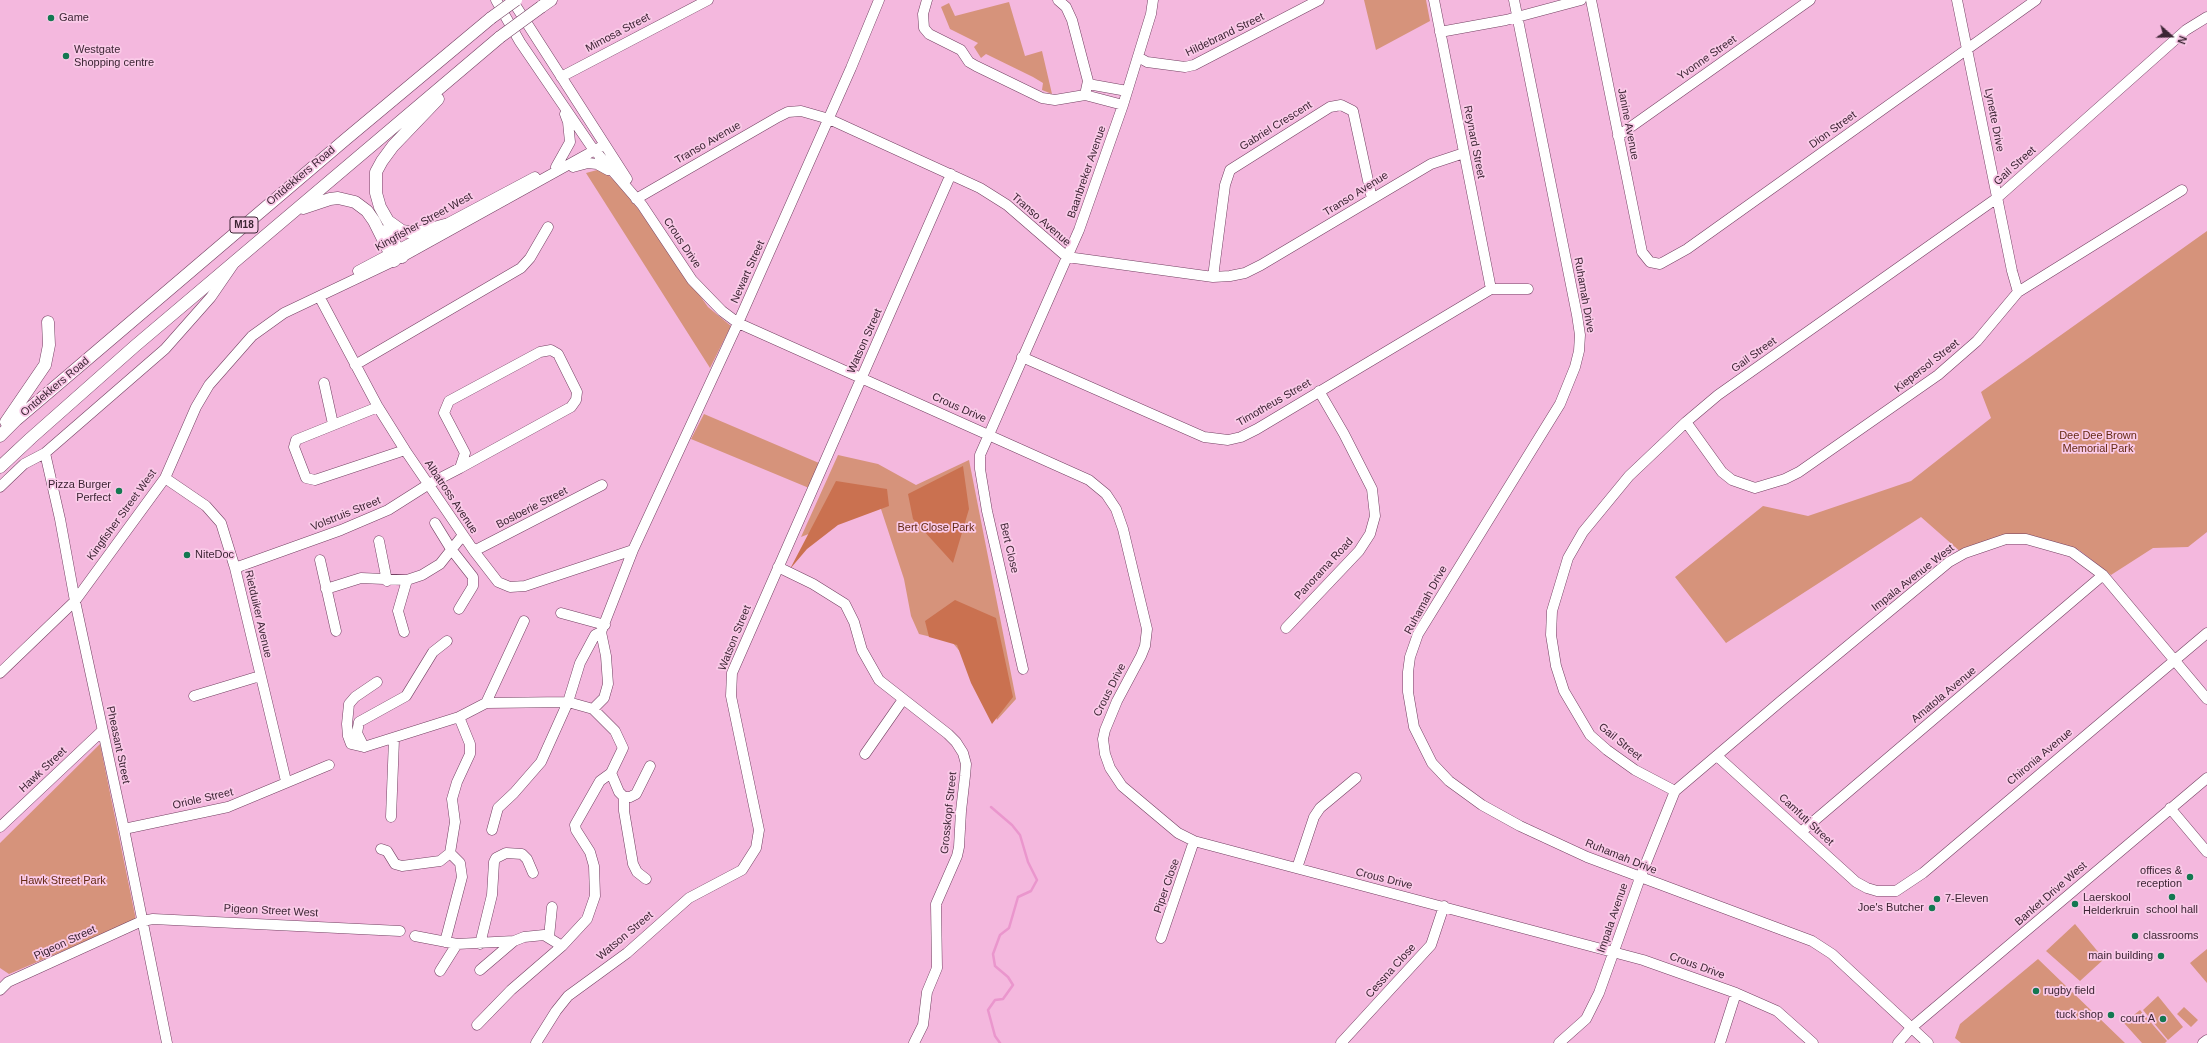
<!DOCTYPE html>
<style>
body{margin:0}
#map{position:relative;width:2207px;height:1043px;overflow:hidden;background:#f4b8de;font-family:Arial,sans-serif}
canvas{display:block}
.north{position:absolute;left:2151px;top:16px;width:40px;height:40px;-webkit-text-stroke:3px #facae8;paint-order:stroke;rotate:110deg;font-size:11px;font-weight:700;line-height:16px;text-align:center;color:#3c2534}
.north::after{content:'';display:block;margin:auto;width:14px;height:18px;background:#3c2534;clip-path:polygon(50% 0,100% 100%,50% 72%,0 100%)}
</style>
<div id="map">
<canvas width="2207" height="1043"></canvas>
<div class="north">N</div>
</div>
<script>
const ctx = document.querySelector('canvas').getContext('2d');
ctx.lineJoin = 'round';
function fillPath(path, color) { ctx.fillStyle = color; ctx.fill(path, 'evenodd'); }
const toPath = rows => new Path2D(rows.map(r => 'M' + r).join(''));
function trace(path, color, width, dash) { ctx.strokeStyle = color; ctx.lineWidth = width; ctx.lineCap = dash ? 'butt' : 'round'; ctx.setLineDash(dash || []); ctx.stroke(path); }
function drawText(font, color, halo, rows, align = 'center') {
  ctx.font = font + ' Arial,sans-serif'; ctx.lineWidth = 3.5; ctx.setLineDash([]); ctx.textBaseline = 'middle'; ctx.strokeStyle = halo; ctx.fillStyle = color; for (const [text, x, y, turn = 0] of rows) {
    ctx.save(); ctx.translate(x, y); ctx.rotate((+turn || 0) * Math.PI / 180); ctx.textAlign = isNaN(turn) ? turn : align; if (halo) ctx.strokeText(text, 0, 0); ctx.fillText(text, 0, 0); ctx.restore();
  }
}
fillPath(toPath([
 [1364,0,1426,0,1430,21,1376,50],
 [1009,2,1025,56,1042,51,1052,94,1042,90,1043,83,1033,77,986,54,981,58,974,47,978,43,950,29,941,7,949,3,955,16],
 [601,169,624,189,708,307,731,326,710,368,586,173],
 [2207,231,2207,532,2188,547,2153,548,2111,575,2079,550,2037,539,2000,542,1963,554,1921,517,1726,643,1675,577,1763,506,1808,516,1911,481,1991,418,1981,392],
 [704,414,819,463,809,488,691,439],
 [838,455,878,464,916,485,969,460,1016,699,997,720,978,673,952,642,919,634,911,616,904,579,880,506,801,537],
 [100,744,136,920,9,974,0,968,0,843],
 [2075,924,2104,959,2080,981,2046,951],
 [2207,949,2207,983,2190,963],
 [2038,959,2125,1043,1961,1043,1955,1038,1960,1024],
 [2158,996,2183,1027,2168,1040,2143,1010],
 [2184,1007,2198,1020,2191,1027,2177,1014],
 [2140,1010,2167,1041,2165,1043,2142,1043,2124,1023]
]), '#d6937b');
fillPath(toPath([
 [963,466,969,509,953,563,913,519,908,494],
 [836,481,887,489,889,506,838,525,807,549,790,569],
 [955,600,996,618,1013,697,992,724,971,683,957,645,929,637,925,621]
]), '#ca7150');
trace(toPath([
 [991,807,1012,825,1020,835,1028,862,1037,880,1031,891,1018,897,1009,928,1000,935,993,954,995,966,1008,977,1013,985,1003,999,995,1000,988,1010,995,1036,1000,1043]
]), '#ea96cd', 2.5);
const minor = toPath([
 [496,0,520,42,591,146,642,205,692,280,722,311,738,323,1089,480,1106,494,1116,509,1123,529,1147,629,1145,646,1141,656,1117,701,1105,730,1103,739,1105,754,1110,768,1122,786,1178,833,1194,841,1643,960,1736,993,1777,1011,1813,1043],
 [512,0,627,179],
 [927,0,923,14,924,28,929,34,961,50,969,62,976,66,1042,98,1055,100,1085,95,1088,81,1072,20,1066,7,1058,0],
 [1434,0,1491,289],
 [1514,0,1577,315,1580,335,1579,351,1575,367,1560,404,1418,634,1410,657,1408,672,1408,692,1414,727,1432,763,1449,781,1482,805,1520,826,1587,857,1812,941,1832,954,1928,1043],
 [1591,0,1642,252,1650,262,1660,264,1687,249,2036,0],
 [1957,0,2012,271,2018,292],
 [1440,32,1506,20,1581,0],
 [1138,57,1147,62,1185,67,1194,65,1319,0],
 [561,77,708,0],
 [1088,84,1127,91],
 [1085,95,1123,105],
 [1618,136,1810,0],
 [556,167,570,142,568,122,565,114],
 [573,167,588,163,597,164,608,170],
 [636,199,778,117,788,112,801,111,829,119,980,188,1007,205,1067,257,1213,277,1230,276,1245,273,1261,265,1431,164,1464,153],
 [358,271,535,177],
 [1213,277,1225,185,1230,170,1330,107,1341,105,1353,111,1372,199],
 [320,298,378,407,405,450,474,551,498,582,510,587,525,586,633,550],
 [1022,357,1204,437,1228,440,1241,437,1257,429,1491,289,1528,289],
 [355,365,521,268,530,258,548,227],
 [324,383,333,424],
 [378,407,296,440,294,447,306,478,315,480,405,450],
 [1686,422,1722,472,1732,480,1755,488,1785,479,1799,472,1938,375,1977,341,2018,292,2182,190],
 [45,453,60,519,75,601,124,829,167,1043],
 [165,478,206,506,221,523,235,568,286,781],
 [0,487,24,464,45,453,165,349,211,297,233,265],
 [435,523,451,549,473,577,473,586,459,609],
 [379,541,387,581],
 [474,551,602,485],
 [320,560,336,631],
 [778,567,813,584,845,604,854,622,862,650,879,680,948,734,956,742,963,753,966,764,965,776,961,811,959,847,957,856,936,904,937,968,927,992,923,1025,914,1043],
 [235,568,341,530,388,510,429,484,460,468,571,407,576,400,577,392,558,354,551,350,540,352,449,401,444,413,465,453,460,468],
 [326,589,361,578,407,580,422,575,440,564,463,535],
 [561,613,605,625],
 [1286,628,1359,551,1370,534,1375,516,1372,489,1344,434,1319,391],
 [404,632,398,611,407,580],
 [1023,669,987,511,980,469,980,455,1079,230,1123,105,1151,14,1153,0],
 [0,673,75,601,165,478,196,407,209,385,252,336,284,313,402,257,604,145],
 [377,682,355,697,349,704,347,724,348,736,351,744,364,747,459,717,470,744,470,754,457,782,452,799,455,822,450,853,460,863,462,877,445,942],
 [194,696,260,676],
 [486,703,524,621],
 [593,709,604,698,608,684,606,656,601,632,633,550,738,323,851,68,879,0],
 [459,717,486,703,568,702,593,709,615,731,623,748,611,773,600,781,575,825,576,830,590,852,594,866,595,896,587,919,562,946,511,990,477,1025],
 [364,747,357,733,359,722,406,696,433,652,447,641],
 [865,754,902,701],
 [1717,756,1856,882,1867,888,1877,891,1896,891,1923,873,2207,633],
 [611,773,619,792,624,797,630,797,636,794,650,766],
 [1675,791,1635,770,1607,750,1590,735,1564,691,1556,666,1551,635,1552,611,1568,558,1583,532,1629,476,1686,422,1718,395,1997,198,2186,30,2207,17],
 [624,797,624,811,633,864,637,872,646,879],
 [2170,808,2207,852],
 [391,817,394,739],
 [0,827,102,731],
 [124,829,228,807,329,765],
 [492,830,498,808,514,793,541,762,568,702,580,663,595,635,601,632],
 [1801,832,2103,575],
 [381,849,387,851,395,864,402,866,440,861,450,853],
 [1297,868,1314,817,1320,808,1356,778],
 [415,936,457,944,514,941],
 [549,937,552,907],
 [1161,938,1194,841],
 [480,944,492,895,494,862,496,858,506,853,522,854,527,859,533,873],
 [480,970,514,941,524,937,544,935,562,946],
 [440,971,457,944],
 [0,990,8,982,142,921,153,919,400,931],
 [536,1043,556,1011,568,996,627,953,689,898,742,870,756,848,759,830,731,696,732,673,951,174],
 [1341,1043,1431,945,1444,906],
 [1559,1043,1586,1019,1599,993,1640,878,1675,791,1781,701,1949,562,1965,553,2006,539,2026,539,2072,552,2103,575,2207,699],
 [1720,1043,1736,993],
 [1898,1043,1911,1028,2207,778],
 [2203,1043,2207,1040]
]);
const major = toPath([
 [541,7,551,0],
 [438,99,393,146,382,161,376,172,376,193,380,207,388,221,402,231,416,233,445,225],
 [303,208,330,199,338,198,355,202,367,211,374,221,394,261],
 [387,230,402,257],
 [6,422,45,365,49,345,48,322],
 [0,436,16,420,346,139,491,18],
 [0,467,31,438,135,346,500,37]
]);
trace(minor, '#734062', 11);
trace(major, '#734062', 13);
trace(minor, '#fff', 10);
trace(major, '#fff', 12);
const majorBridge = toPath([
 [491,18,516,0],
 [500,37,541,7]
]);
trace(majorBridge, '#734062', 13, []);
trace(majorBridge, '#fff', 12);
for (const [x, y, r, color] of [
 [51,18,4,"#137851"],
 [66,56,4,"#137851"],
 [119,491,4,"#137851"],
 [187,555,4,"#137851"],
 [2190,877,4,"#137851"],
 [2172,897,4,"#137851"],
 [1937,899,4,"#137851"],
 [2075,904,4,"#137851"],
 [1932,908,4,"#137851"],
 [2135,936,4,"#137851"],
 [2161,956,4,"#137851"],
 [2036,991,4,"#137851"],
 [2111,1015,4,"#137851"],
 [2163,1019,4,"#137851"]
]) { const dot = new Path2D(); dot.arc(x, y, r, 0, 2 * Math.PI); ctx.fillStyle = color; ctx.fill(dot); trace(dot, '#facae8', 1.5); }
for (const [x, y, w] of [
 [244,225,28]
]) { const box = new Path2D(); box.roundRect(x - w / 2, y - 8, w, 16, 3); ctx.fillStyle = '#facae8'; ctx.fill(box); trace(box, '#3c2534', 1); }
drawText('bold 10px', '#3c2534', null, [
 ["M18",244,225]
]);
drawText('11px', '#3c2534', '#facae8', [
 ["Game",59,18],
 ["Westgate",74,50],
 ["Shopping centre",74,63],
 ["Pizza Burger",111,485,"right"],
 ["Perfect",111,498,"right"],
 ["NiteDoc",195,555],
 ["offices &",2182,871,"right"],
 ["reception",2182,884,"right"],
 ["Laerskool",2083,898],
 ["Helderkruin",2083,911],
 ["7-Eleven",1945,899],
 ["Joe's Butcher",1924,908,"right"],
 ["school hall",2172,910,"center"],
 ["classrooms",2143,936],
 ["main building",2153,956,"right"],
 ["rugby field",2044,991],
 ["tuck shop",2103,1015,"right"],
 ["court A",2155,1019,"right"]
], 'left');
drawText('11px', '#3c2534', '#facae8', [
 ["Mimosa Street",618,33,-28],
 ["Hildebrand Street",1225,35,-26],
 ["Yvonne Street",1707,58,-35],
 ["Lynette Drive",1994,120,79],
 ["Janine Avenue",1628,124,79],
 ["Gabriel Crescent",1276,126,-32],
 ["Dion Street",1833,130,-36],
 ["Reynard Street",1474,142,79],
 ["Transo Avenue",708,143,-30],
 ["Gail Street",2015,166,-42],
 ["Baanbreker Avenue",1087,172,-71],
 ["Ontdekkers Road",301,176,-40],
 ["Transo Avenue",1356,194,-32],
 ["Transo Avenue",1041,220,41],
 ["Kingfisher Street West",424,222,-29],
 ["Crous Drive",682,243,56],
 ["Newart Street",748,272,-66],
 ["Ruhamah Drive",1584,295,80],
 ["Watson Street",865,341,-66],
 ["Gail Street",1754,355,-35],
 ["Kiepersol Street",1927,366,-38],
 ["Ontdekkers Road",55,387,-40],
 ["Timotheus Street",1274,403,-30],
 ["Crous Drive",959,408,24],
 ["Albatross Avenue",451,497,56],
 ["Bosloerie Street",532,508,-27],
 ["Volstruis Street",346,514,-22],
 ["Kingfisher Street West",122,515,-54],
 ["Bert Close",1009,548,77],
 ["Panorama Road",1324,569,-47],
 ["Impala Avenue West",1913,578,-38],
 ["Ruhamah Drive",1426,600,-61],
 ["Rietduiker Avenue",258,614,77],
 ["Watson Street",735,638,-68],
 ["Crous Drive",1110,690,-63],
 ["Amatola Avenue",1944,695,-40],
 ["Gail Street",1620,742,39],
 ["Pheasant Street",118,745,78],
 ["Chironia Avenue",2040,757,-40],
 ["Hawk Street",43,770,-43],
 ["Oriole Street",203,799,-13],
 ["Grosskopf Street",949,813,-84],
 ["Camfuti Street",1806,820,43],
 ["Ruhamah Drive",1621,857,22],
 ["Crous Drive",1384,879,14],
 ["Piper Close",1167,886,-71],
 ["Banket Drive West",2051,894,-41],
 ["Pigeon Street West",271,911,3],
 ["Impala Avenue",1613,918,-71],
 ["Watson Street",625,936,-40],
 ["Pigeon Street",65,943,-25],
 ["Crous Drive",1697,966,20],
 ["Cessna Close",1391,971,-48]
]);
drawText('11px', '#642a13', '#facae8', [
 ["Dee Dee Brown",2098,436],
 ["Memorial Park",2098,449],
 ["Bert Close Park",936,528],
 ["Hawk Street Park",63,881]
]);
</script>
